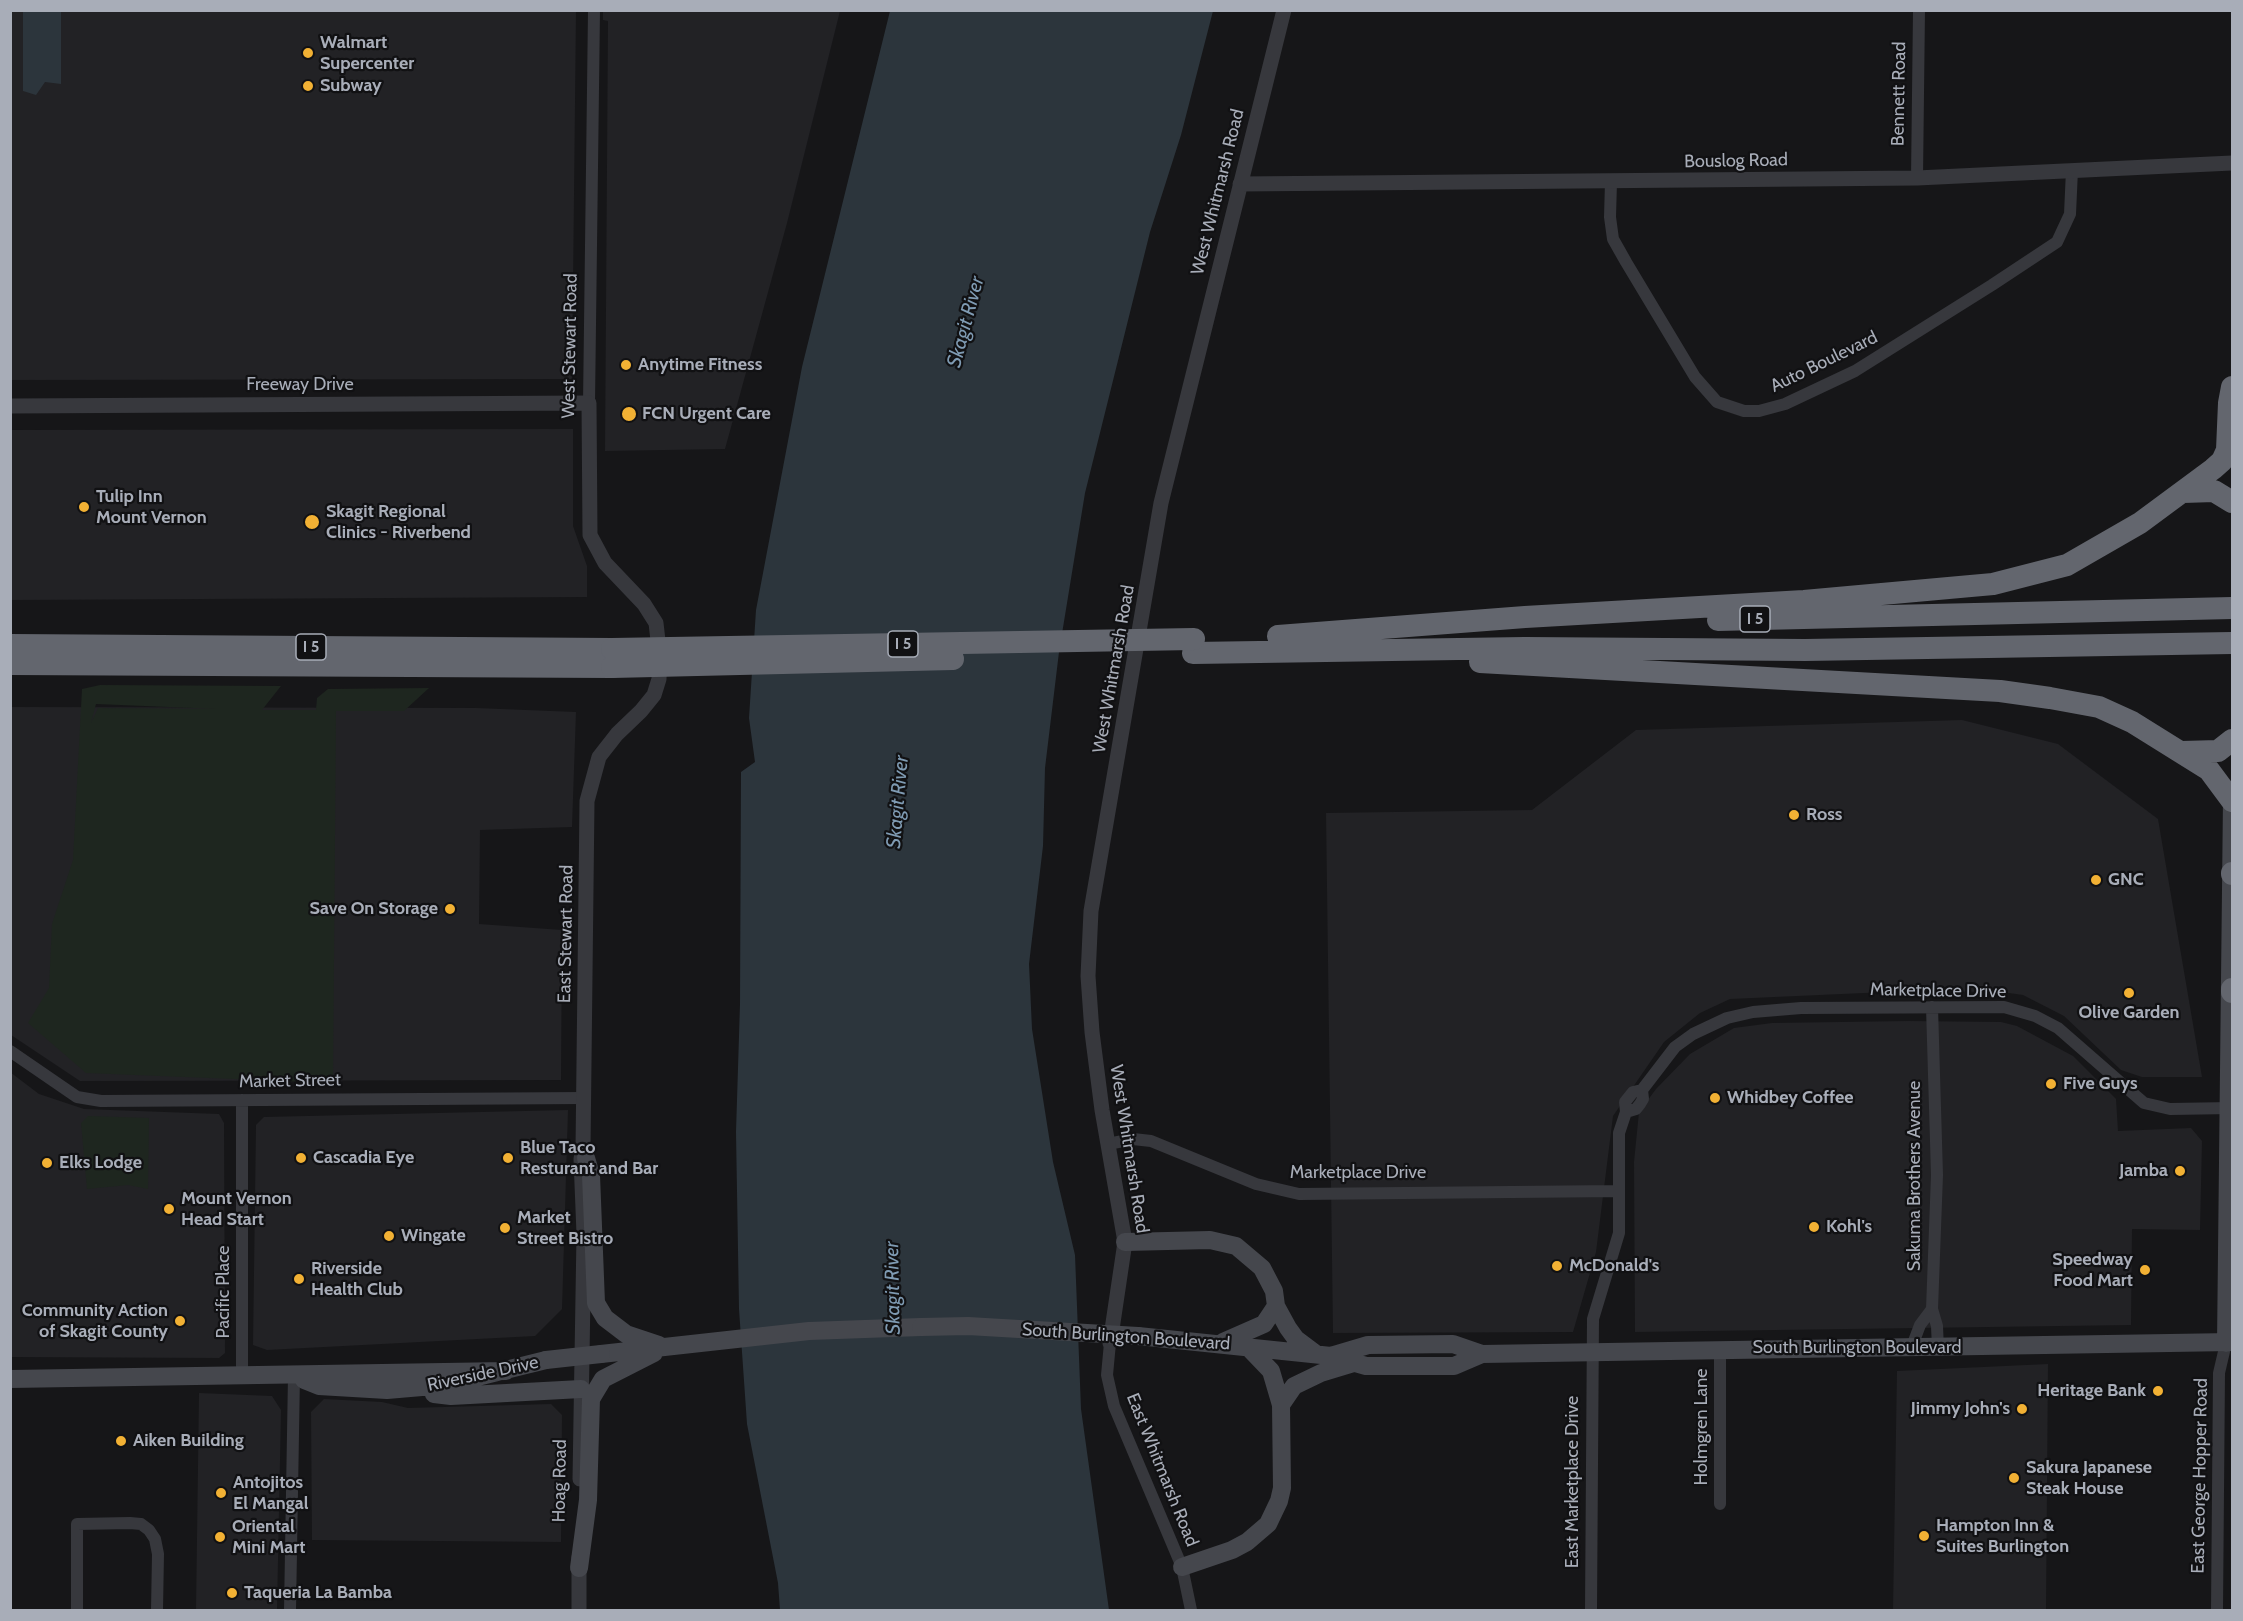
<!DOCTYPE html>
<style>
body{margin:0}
#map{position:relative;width:2243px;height:1621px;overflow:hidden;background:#161618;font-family:Cabin,sans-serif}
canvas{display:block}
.frame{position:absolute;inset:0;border:12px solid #a8adb8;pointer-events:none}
</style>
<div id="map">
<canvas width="2243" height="1621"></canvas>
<div class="frame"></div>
</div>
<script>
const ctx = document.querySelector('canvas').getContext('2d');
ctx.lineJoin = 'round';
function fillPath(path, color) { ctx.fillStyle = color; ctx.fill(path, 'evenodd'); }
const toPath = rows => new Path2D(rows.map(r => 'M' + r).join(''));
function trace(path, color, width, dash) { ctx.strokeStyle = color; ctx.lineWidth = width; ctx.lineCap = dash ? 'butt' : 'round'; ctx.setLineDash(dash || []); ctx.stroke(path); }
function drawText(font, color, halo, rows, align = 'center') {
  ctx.font = font + ' Cabin,sans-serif'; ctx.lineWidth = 4.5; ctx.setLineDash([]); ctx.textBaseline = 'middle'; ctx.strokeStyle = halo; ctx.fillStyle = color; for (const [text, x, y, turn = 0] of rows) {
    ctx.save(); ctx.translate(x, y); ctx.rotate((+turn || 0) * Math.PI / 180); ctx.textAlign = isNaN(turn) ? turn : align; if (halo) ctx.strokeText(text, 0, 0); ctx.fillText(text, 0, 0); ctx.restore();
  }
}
fillPath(toPath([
 [10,11,576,11,572,379,11,380],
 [603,11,840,11,787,223,725,449,605,451,608,21,603,20],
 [573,429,573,526,587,566,587,597,11,600,11,430],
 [10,707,476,708,576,712,572,827,480,830,479,924,562,930,561,1080,80,1081,11,1035],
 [1962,720,2058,744,2158,819,2202,1077,2142,1077,2121,1070,2064,1016,2023,995,2002,992,1909,991,1730,999,1700,1013,1664,1042,1613,1116,1596,1252,1573,1332,1333,1333,1326,813,1532,810,1636,730],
 [1908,1021,2001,1022,2017,1026,2073,1056,2116,1099,2118,1131,2191,1128,2202,1141,2200,1230,2132,1229,2131,1325,1635,1332,1634,1162,1639,1112,1656,1089,1690,1054,1734,1028,1772,1023],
 [10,1072,39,1094,84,1109,219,1114,224,1123,225,1353,219,1358,11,1357],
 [568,1110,562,1309,535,1336,267,1350,253,1345,256,1125,264,1117],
 [2048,1364,2046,1610,1893,1610,1897,1371],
 [199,1393,272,1396,281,1410,277,1610,196,1610],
 [324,1399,382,1402,408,1408,551,1404,562,1415,561,1542,312,1540,311,1412]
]), '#222225');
fillPath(toPath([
 [100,685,281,686,262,710,316,710,317,698,328,689,429,688,404,711,336,711,333,1083,86,1073,28,1023,49,988,52,924,73,860,82,689],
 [96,704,217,709,218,709,98,708,91,723],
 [88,1116,149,1118,148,1189,128,1185,87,1189,81,1123]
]), '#1e261f');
fillPath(toPath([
 [23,11,61,11,61,84,45,82,36,95,23,91],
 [890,11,1213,11,1181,135,1150,232,1085,493,1059,652,1045,768,1043,846,1029,964,1032,1029,1053,1162,1075,1255,1081,1409,1109,1610,780,1610,778,1583,747,1424,739,1309,736,1132,740,1004,741,772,755,762,749,718,756,610,802,367]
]), '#2c353c');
trace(toPath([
 [1917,178,1919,10],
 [1611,182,1610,217,1613,239,1626,262,1695,377,1717,402,1744,411,1759,411,1785,404,1855,371,1992,285,2057,242,2070,214,2072,170],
 [589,403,594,10],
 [1932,1007,1937,1175,1932,1309,1937,1326,1938,1349],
 [10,1051,77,1097,101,1101,584,1098],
 [1642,1090,1675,1047,1693,1034,1727,1018,1753,1012,1801,1008,2004,1007,2035,1016,2058,1028,2144,1103,2170,1109,2232,1108],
 [1626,1112,1636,1109,1640,1104,1643,1099,1642,1090],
 [1108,1144,1133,1139,1151,1141,1256,1184,1299,1194,1618,1191],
 [1110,1343,1107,1375,1114,1406,1182,1567,1191,1610],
 [1720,1349,1720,1504],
 [1911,1349,1920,1325,1932,1309],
 [242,1376,242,1100],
 [77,1610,77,1524,130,1523,141,1524,149,1530,155,1539,158,1554,157,1610],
 [290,1610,294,1375],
 [1591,1610,1593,1319,1619,1233,1619,1133,1626,1112,1625,1102,1633,1092,1642,1090],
 [2217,1610,2219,1373,2226,1343]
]), '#37383d', 12);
trace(toPath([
 [1240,184,1917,178,2232,163],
 [10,406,589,403,590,535,605,563,644,604,656,623,660,658,659,679,654,695,641,711,617,734,599,757,587,801,583,1149,581,1159,584,1234,580,1479],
 [1110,1343,1125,1242,1102,1110,1092,1032,1088,976,1091,911,1161,503,1284,10],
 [579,1610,579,1557]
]), '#37383d', 15);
trace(toPath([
 [586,1158,591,1175,596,1303,605,1318,626,1334,659,1345],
 [1125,1242,1210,1240,1236,1246,1262,1268,1274,1291,1276,1306,1288,1328,1296,1339,1316,1354],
 [1138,1336,1331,1356,1366,1366,1454,1366,1482,1354],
 [1223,1342,1264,1324,1276,1306],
 [2226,1343,2232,798],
 [601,1354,809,1331,921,1327],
 [1331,1356,1368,1345,1453,1344,1482,1354,2232,1342],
 [10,1379,506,1371],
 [304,1380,319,1386,387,1390,445,1385,546,1360],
 [434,1394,451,1396,581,1389],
 [1281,1405,1294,1386,1321,1373,1354,1363],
 [1182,1567,1232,1550,1247,1542,1268,1524,1279,1501,1282,1488,1281,1405,1271,1371,1247,1346],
 [579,1568,588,1500,591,1399,603,1379,654,1353]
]), '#45474d', 18);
trace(toPath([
 [2183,492,2214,491,2232,502],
 [1718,620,2232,608],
 [1278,636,1525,617,1804,601,1993,584,2067,565,2140,523,2213,469,2222,461,2227,450,2229,403,2232,387],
 [10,645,612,649],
 [1193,653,1525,648,1805,650,2232,643],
 [1480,662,2000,691,2050,698,2099,707,2132,722,2209,770,2232,801],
 [10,664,612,667],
 [2182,752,2218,751,2232,740],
 [2232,873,2232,874],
 [2232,992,2232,989]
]), '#63666e', 22);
trace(toPath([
 [921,1327,968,1326,1138,1336],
 [546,1360,601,1354]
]), '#45474d', 18);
trace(toPath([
 [612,649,1194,639],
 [612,667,953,659]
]), '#63666e', 22);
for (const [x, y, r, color] of [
 [308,53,6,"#f2b134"],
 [308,86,6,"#f2b134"],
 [626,365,6,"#f2b134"],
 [629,414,8,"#f2b134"],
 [84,507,6,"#f2b134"],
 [312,522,8,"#f2b134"],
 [1794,815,6,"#f2b134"],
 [2096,880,6,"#f2b134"],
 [450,909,6,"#f2b134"],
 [2129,993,6,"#f2b134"],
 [2051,1084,6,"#f2b134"],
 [1715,1098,6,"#f2b134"],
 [301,1158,6,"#f2b134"],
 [508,1158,6,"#f2b134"],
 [47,1163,6,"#f2b134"],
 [2180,1171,6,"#f2b134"],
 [169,1209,6,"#f2b134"],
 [1814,1227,6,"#f2b134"],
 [505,1228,6,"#f2b134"],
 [389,1236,6,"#f2b134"],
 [1557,1266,6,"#f2b134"],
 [2145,1270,6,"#f2b134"],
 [299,1279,6,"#f2b134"],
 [180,1321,6,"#f2b134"],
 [2158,1391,6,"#f2b134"],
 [2022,1409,6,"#f2b134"],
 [121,1441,6,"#f2b134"],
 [2014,1478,6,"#f2b134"],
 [221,1493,6,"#f2b134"],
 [1924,1536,6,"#f2b134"],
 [220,1537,6,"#f2b134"],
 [232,1593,6,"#f2b134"]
]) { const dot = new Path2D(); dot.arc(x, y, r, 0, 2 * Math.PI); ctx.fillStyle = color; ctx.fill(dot); trace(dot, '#111113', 2); }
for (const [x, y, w] of [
 [1755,619,30],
 [903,644,30],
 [311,647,30]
]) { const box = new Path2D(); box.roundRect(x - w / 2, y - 13, w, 26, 4.5); ctx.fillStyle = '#111113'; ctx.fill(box); trace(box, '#a8adb8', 1.5); }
drawText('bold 16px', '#a8adb8', null, [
 ["I 5",1755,619],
 ["I 5",903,644],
 ["I 5",311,647]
]);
drawText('bold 18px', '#a8adb8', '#111113', [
 ["Walmart",320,43],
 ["Supercenter",320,64],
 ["Subway",320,86],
 ["Anytime Fitness",638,365],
 ["FCN Urgent Care",642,414],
 ["Tulip Inn",96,497],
 ["Mount Vernon",96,518],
 ["Skagit Regional",326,512],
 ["Clinics - Riverbend",326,533],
 ["Ross",1806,815],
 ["GNC",2108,880],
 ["Save On Storage",438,909,"right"],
 ["Olive Garden",2129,1013,"center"],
 ["Five Guys",2063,1084],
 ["Whidbey Coffee",1727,1098],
 ["Blue Taco",520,1148],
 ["Resturant and Bar",520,1169],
 ["Cascadia Eye",313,1158],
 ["Elks Lodge",59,1163],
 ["Jamba",2168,1171,"right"],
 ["Mount Vernon",181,1199],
 ["Head Start",181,1220],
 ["Market",517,1218],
 ["Street Bistro",517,1239],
 ["Kohl's",1826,1227],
 ["Wingate",401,1236],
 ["Speedway",2133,1260,"right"],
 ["Food Mart",2133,1281,"right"],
 ["McDonald's",1569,1266],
 ["Riverside",311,1269],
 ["Health Club",311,1290],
 ["Community Action",168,1311,"right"],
 ["of Skagit County",168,1332,"right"],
 ["Heritage Bank",2146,1391,"right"],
 ["Jimmy John's",2010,1409,"right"],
 ["Aiken Building",133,1441],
 ["Sakura Japanese",2026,1468],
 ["Steak House",2026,1489],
 ["Antojitos",233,1483],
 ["El Mangal",233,1504],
 ["Hampton Inn &",1936,1526],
 ["Suites Burlington",1936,1547],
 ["Oriental",232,1527],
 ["Mini Mart",232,1548],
 ["Taqueria La Bamba",244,1593]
], 'left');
drawText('18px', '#a8adb8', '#111113', [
 ["Bennett Road",1899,94,-89],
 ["Bouslog Road",1736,161,-1],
 ["West Whitmarsh Road",1218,192,-76],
 ["West Stewart Road",570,346,-89],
 ["Auto Boulevard",1824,362,-26],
 ["Freeway Drive",300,385],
 ["West Whitmarsh Road",1114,669,-80],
 ["East Stewart Road",566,934,-89],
 ["Marketplace Drive",1938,991,1],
 ["Market Street",290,1081,-1],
 ["West Whitmarsh Road",1129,1149,81],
 ["Marketplace Drive",1358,1173],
 ["Sakuma Brothers Avenue",1915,1176,-90],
 ["Pacific Place",224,1292,-90],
 ["South Burlington Boulevard",1126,1337,4],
 ["South Burlington Boulevard",1857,1348],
 ["Riverside Drive",483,1374,-12],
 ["Holmgren Lane",1702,1427,-90],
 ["East Whitmarsh Road",1162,1470,68],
 ["East George Hopper Road",2200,1476,-89],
 ["Hoag Road",560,1481,-89],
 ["East Marketplace Drive",1573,1482,-90]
]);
drawText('italic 20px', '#7f9bb3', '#111113', [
 ["Skagit River",966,322,-75],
 ["Skagit River",898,802,-85],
 ["Skagit River",893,1288,-91]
]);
</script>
